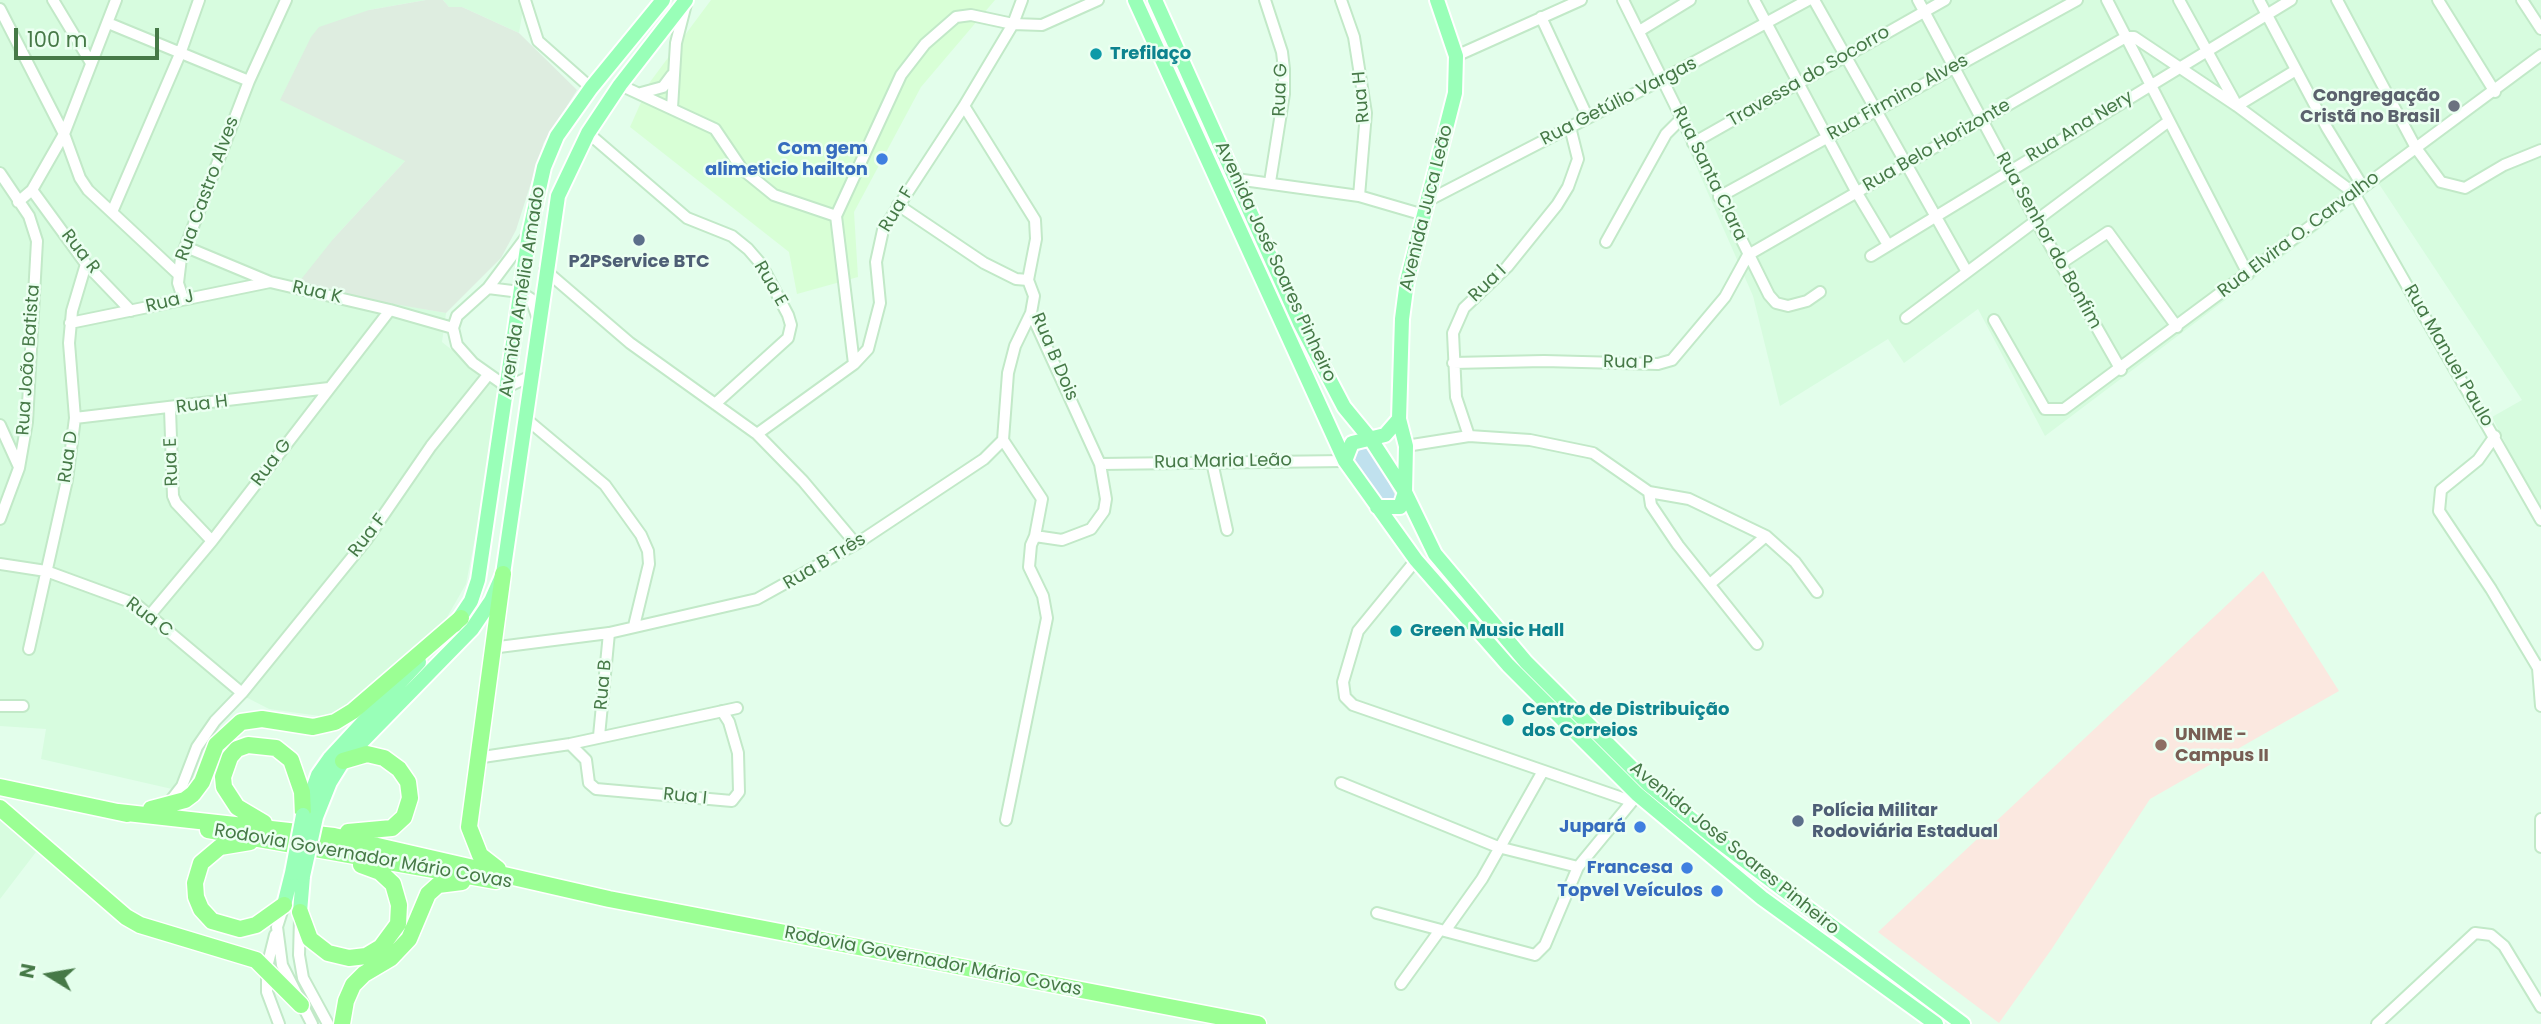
<!DOCTYPE html>
<meta charset="utf-8">
<style>
body{margin:0}
#map{position:relative;width:2541px;height:1024px;overflow:hidden;background:#e3feeb;font-family:Poppins,sans-serif}
canvas{display:block}
.north{position:absolute;left:14px;top:940px;width:70px;height:70px;-webkit-text-stroke:5px #ebfff1;paint-order:stroke;rotate:281deg;font-size:19px;font-weight:700;line-height:28px;text-align:center;color:#467947}
.north::after{content:'';display:block;margin:auto;width:24px;height:32px;background:#467947;clip-path:polygon(50% 0,100% 100%,50% 72%,0 100%)}
.scale{position:absolute;left:14px;top:28px;width:145px;height:32px;box-sizing:border-box;border:4px solid #467947;border-top:0;padding-left:9px;font-size:21px;line-height:24px;white-space:nowrap;color:#467947;-webkit-text-stroke:5px #ebfff1;paint-order:stroke}
</style>
<div id="map">
<canvas width="2541" height="1024"></canvas>
<div class="north">N</div>
<div class="scale">100 m</div>
</div>
<script>
const ctx = document.querySelector('canvas').getContext('2d');
ctx.lineJoin = 'round';
function fillPath(path, color) { ctx.fillStyle = color; ctx.fill(path, 'evenodd'); }
const toPath = rows => new Path2D(rows.map(r => 'M' + r).join(''));
function trace(path, color, width, dash) { ctx.strokeStyle = color; ctx.lineWidth = width; ctx.lineCap = dash ? 'butt' : 'round'; ctx.setLineDash(dash || []); ctx.stroke(path); }
function drawText(font, color, halo, rows, align = 'center') {
  ctx.font = font + ' Poppins,sans-serif'; ctx.lineWidth = 5; ctx.setLineDash([]); ctx.textBaseline = 'middle'; ctx.strokeStyle = halo; ctx.fillStyle = color; for (const [text, x, y, turn = 0] of rows) {
    ctx.save(); ctx.translate(x, y); ctx.rotate((+turn || 0) * Math.PI / 180); ctx.textAlign = isNaN(turn) ? turn : align; if (halo) ctx.strokeText(text, 0, 0); ctx.fillText(text, 0, 0); ctx.restore();
  }
}
fillPath(toPath([
 [0,0,426,0,369,10,356,134,406,160,334,238,322,290,446,313,442,342,498,387,485,487,466,584,446,619,385,678,334,718,269,709,238,693,187,763,172,789,41,759,46,729,0,726],
 [443,0,519,0,523,10,519,33,462,7,449,7],
 [1619,0,2541,0,2541,514,2492,417,2522,400,2379,184,2045,436,1978,309,1904,363,1888,339,1780,406,1753,296,1657,77],
 [0,820,36,852,0,899]
]), '#d7fcdf');
fillPath(toPath([
 [711,0,995,0,921,87,854,212,858,277,797,294,789,252,630,127,650,82]
]), '#d8ffd6');
fillPath(toPath([
 [426,0,443,0,449,7,462,7,519,33,577,90,544,142,516,230,501,258,446,313,295,287,334,238,405,161,280,100,311,37,319,27,369,10]
]), '#deede0');
fillPath(toPath([
 [2263,571,2339,691,2150,799,2051,950,1999,1023,1878,932]
]), '#fbe8e0');
fillPath(toPath([
 [1363,448,1370,448,1376,457,1397,499,1395,502,1383,503,1354,463,1357,452]
]), '#c0e1ee');
const minor = toPath([
 [53,0,91,63],
 [525,0,538,41,591,88],
 [1265,0,1282,52,1284,69,1284,94,1270,182],
 [1341,0,1354,37,1366,113,1359,196],
 [1623,0,1769,295,1776,303,1788,306,1807,301,1820,292],
 [1754,0,1857,193,1888,245],
 [1814,0,1967,272],
 [1918,0,2035,219,2121,370],
 [2107,0,2248,274],
 [2179,0,2234,100],
 [2259,0,2327,128,2363,187],
 [2337,0,2416,148,2441,182,2465,188,2504,165,2541,150],
 [2438,0,2495,92],
 [2522,0,2541,29],
 [0,9,64,134,80,178,88,190,178,274],
 [1541,17,1588,118],
 [108,23,249,81],
 [1641,30,1690,0],
 [1456,56,1581,0],
 [620,85,715,129,742,169,774,195,836,216],
 [641,93,663,87,672,75],
 [964,106,1035,220,1036,239,1028,280,1034,296,1031,313,1100,464,1106,499,1104,511,1091,529,1062,540,1035,536,1031,545,1029,567,1043,596,1047,618,1006,820],
 [2237,106,2296,70],
 [672,108,676,43,686,4],
 [588,133,687,218,732,236,748,249,761,264,788,315,791,325,788,338,715,404],
 [1693,143,1945,0],
 [0,173,29,216,37,241,27,422,19,468,0,519],
 [1236,179,1359,196,1424,215],
 [32,190,86,264,131,311],
 [1719,197,2077,0],
 [1429,200,1663,79,1808,0],
 [18,202,32,190,64,134,116,0],
 [898,205,984,263,1016,279,1028,280],
 [112,212,180,54,199,0],
 [527,236,488,288,457,316,453,328,457,345,473,363,507,387,531,376],
 [1606,242,1666,134,1681,119],
 [186,247,270,282,390,310,453,328],
 [1871,256,2291,0],
 [2060,264,2108,232,2177,327],
 [545,270,630,343,757,434,803,481,856,544],
 [488,288,520,292,531,299,538,319],
 [183,298,178,283,181,258,249,81,286,0],
 [1906,318,2169,121],
 [1994,320,2045,409,2064,409,2541,55],
 [70,323,270,282],
 [1453,363,1544,361,1658,364,1672,360,1725,297,1748,255,2126,37,2134,37,2237,106,2354,193,2541,520],
 [854,364,836,216,901,75,925,44,956,17,971,15,1013,24,1042,25,1098,0],
 [170,409,173,496,176,503,212,541],
 [75,418,329,388],
 [525,418,605,485,641,535,648,551,649,564,634,626],
 [0,425,19,467],
 [757,434,854,364,868,349,880,303,876,262,883,230,964,106,1013,24,1022,0],
 [1469,436,1530,440,1593,453,1649,492,1689,499,1766,536,1795,562,1817,592],
 [2495,436,2478,460,2441,490,2439,511,2491,589,2538,668,2541,666],
 [1003,440,1042,499,1035,536],
 [1406,446,1469,436,1456,397,1453,333,1464,308,1507,267,1557,205,1568,187,1578,159,1570,127],
 [1212,462,1227,530],
 [1100,464,1345,461],
 [1649,492,1651,505,1678,545,1757,644],
 [1416,560,1358,631,1343,682,1345,697,1353,705,1631,801],
 [0,564,46,571,136,604,242,693],
 [1710,584,1766,536],
 [150,615,212,541,390,310],
 [491,648,609,633,757,599,856,544,984,459,1003,440,1008,373,1015,346,1031,313],
 [29,649,67,480,75,418,69,343,72,311,86,264],
 [2538,668,2541,706],
 [0,706,23,706],
 [599,736,609,633],
 [570,744,586,760,589,783,596,789,732,801,739,792,738,753,729,722,722,711],
 [476,758,570,744,737,708],
 [1341,783,1498,847,1578,867],
 [168,804,182,786,197,747,215,721,242,693,367,539,431,446,488,375],
 [2541,819,2541,847],
 [284,905,277,927,282,965,312,1024],
 [1377,913,1535,955,1545,945,1578,867,1634,799],
 [300,918,299,955,303,978,328,1024],
 [1445,931,1482,879,1543,771],
 [275,935,267,967,267,992,279,1024],
 [1401,984,1440,930],
 [2377,1024,2475,933,2491,935,2504,946,2541,1007]
]);
const major = toPath([
 [1135,0,1345,461,1416,560,1508,665,1637,794,1762,898,1936,1024],
 [1155,0,1300,323,1344,407,1372,441,1405,492,1435,554,1526,662,1648,784,1717,840,1963,1024],
 [1345,461,1352,443,1385,435,1399,419],
 [1377,507,1400,507,1405,492,1406,446,1399,419,1402,319,1407,281,1455,93,1456,56,1437,0],
 [455,625,471,601,478,580,529,234,544,167,557,136,591,88,663,0],
 [304,814,318,775,330,758,419,662],
 [316,817,330,782,343,761,472,629,491,601,503,574,558,196,588,133,620,85,686,0],
 [284,905,292,873],
 [300,912,303,876]
]);
const highway = toPath([
 [343,761,367,754,384,758,399,769,408,782,410,798,404,817,392,828,348,832],
 [0,787,127,814],
 [0,808,126,917,140,925,256,960,301,1005],
 [151,809,185,800,193,794,202,782,216,745,241,722,262,719,313,727,335,722,353,711,461,618],
 [118,812,334,836,609,899,1258,1024],
 [264,823,237,807,224,787,223,777,230,757,237,749,248,745,276,748,291,760,302,792,303,815],
 [208,830,496,881],
 [250,842,220,847,201,863,195,883,196,897,201,909,212,921,240,929,256,925,284,905],
 [498,869,480,855,469,827,503,574],
 [300,912,310,939,328,953,349,958,366,956,381,947,398,924,399,905,393,884,380,872,361,865],
 [342,1024,346,1001,353,985,364,974,391,958,409,939,428,894,438,885,462,882]
]);
trace(minor, '#c2e9c8', 14);
trace(major, '#fff', 18);
trace(highway, '#fff', 19);
trace(minor, '#fff', 10);
trace(major, '#99ffb8', 14);
trace(highway, '#9bff94', 16);
const majorBridge = toPath([
 [292,873,303,815],
 [303,876,316,817]
]);
trace(majorBridge, '#fff', 18, []);
trace(majorBridge, '#99ffb8', 14);
for (const [x, y, r, color] of [
 [1096,54,7,"#0f9aa8"],
 [2454,106,7,"#6b7280"],
 [882,159,7,"#3f7fe0"],
 [639,240,7,"#5c6f8a"],
 [1396,631,7,"#0f9aa8"],
 [1508,720,7,"#0f9aa8"],
 [2161,745,7,"#8d6e63"],
 [1798,821,7,"#5c6f8a"],
 [1640,827,7,"#3f7fe0"],
 [1687,868,7,"#3f7fe0"],
 [1717,891,7,"#3f7fe0"]
]) { const dot = new Path2D(); dot.arc(x, y, r, 0, 2 * Math.PI); ctx.fillStyle = color; ctx.fill(dot); trace(dot, '#ebfff1', 2.5); }
drawText('bold 18px', '#0d838f', '#ebfff1', [
 ["Trefilaço",1110,54],
 ["Green Music Hall",1410,631],
 ["Centro de Distribuição",1522,710],
 ["dos Correios",1522,731]
], 'left');
drawText('18px', '#467947', '#ebfff1', [
 ["Travessa do Socorro",1809,77,-30],
 ["Rua G",1281,90,-88],
 ["Rua H",1362,97,-95],
 ["Rua Firmino Alves",1898,98,-29],
 ["Rua Getúlio Vargas",1619,102,-27],
 ["Rua Ana Nery",2080,127,-31],
 ["Rua Belo Horizonte",1937,146,-30],
 ["Rua Santa Clara",1709,174,64],
 ["Rua Castro Alves",208,189,-70],
 ["Avenida Juca Leão",1427,208,-76],
 ["Rua F",897,210,-59],
 ["Rua Elvira O. Carvalho",2299,235,-37],
 ["Rua Senhor do Bonfim",2048,241,61],
 ["Rua R",80,252,52],
 ["Avenida José Soares Pinheiro",1275,262,65],
 ["Rua E",770,284,60],
 ["Rua I",1488,284,-44],
 ["Avenida Amélia Amado",523,292,-81],
 ["Rua K",317,293,13],
 ["Rua J",170,302,-13],
 ["Rua Manuel Paulo",2448,356,60],
 ["Rua B Dois",1054,357,67],
 ["Rua João Batista",29,360,-86],
 ["Rua P",1628,363,1],
 ["Rua H",202,405,-7],
 ["Rua D",69,457,-82],
 ["Rua E",172,462,-92],
 ["Rua Maria Leão",1223,462,-1],
 ["Rua G",272,463,-53],
 ["Rua F",368,536,-52],
 ["Rua B Três",825,562,-31],
 ["Rua C",149,618,37],
 ["Rua B",604,685,-85],
 ["Rua I",685,797,6],
 ["Avenida José Soares Pinheiro",1734,849,39],
 ["Rodovia Governador Mário Covas",363,857,10],
 ["Rodovia Governador Mário Covas",933,962,11]
]);
drawText('bold 18px', '#5b616d', '#ebfff1', [
 ["Congregação",2440,96],
 ["Cristã no Brasil",2440,117]
], 'right');
drawText('bold 18px', '#366cbe', '#ebfff1', [
 ["Com gem",868,149],
 ["alimeticio hailton",868,170],
 ["Jupará",1626,827],
 ["Francesa",1673,868],
 ["Topvel Veículos",1703,891]
], 'right');
drawText('bold 18px', '#4e5e75', '#ebfff1', [
 ["P2PService BTC",639,262],
 ["Polícia Militar",1812,811,"left"],
 ["Rodoviária Estadual",1812,832,"left"]
]);
drawText('bold 18px', '#785e54', '#ebfff1', [
 ["UNIME -",2175,735],
 ["Campus II",2175,756]
], 'left');
</script>
